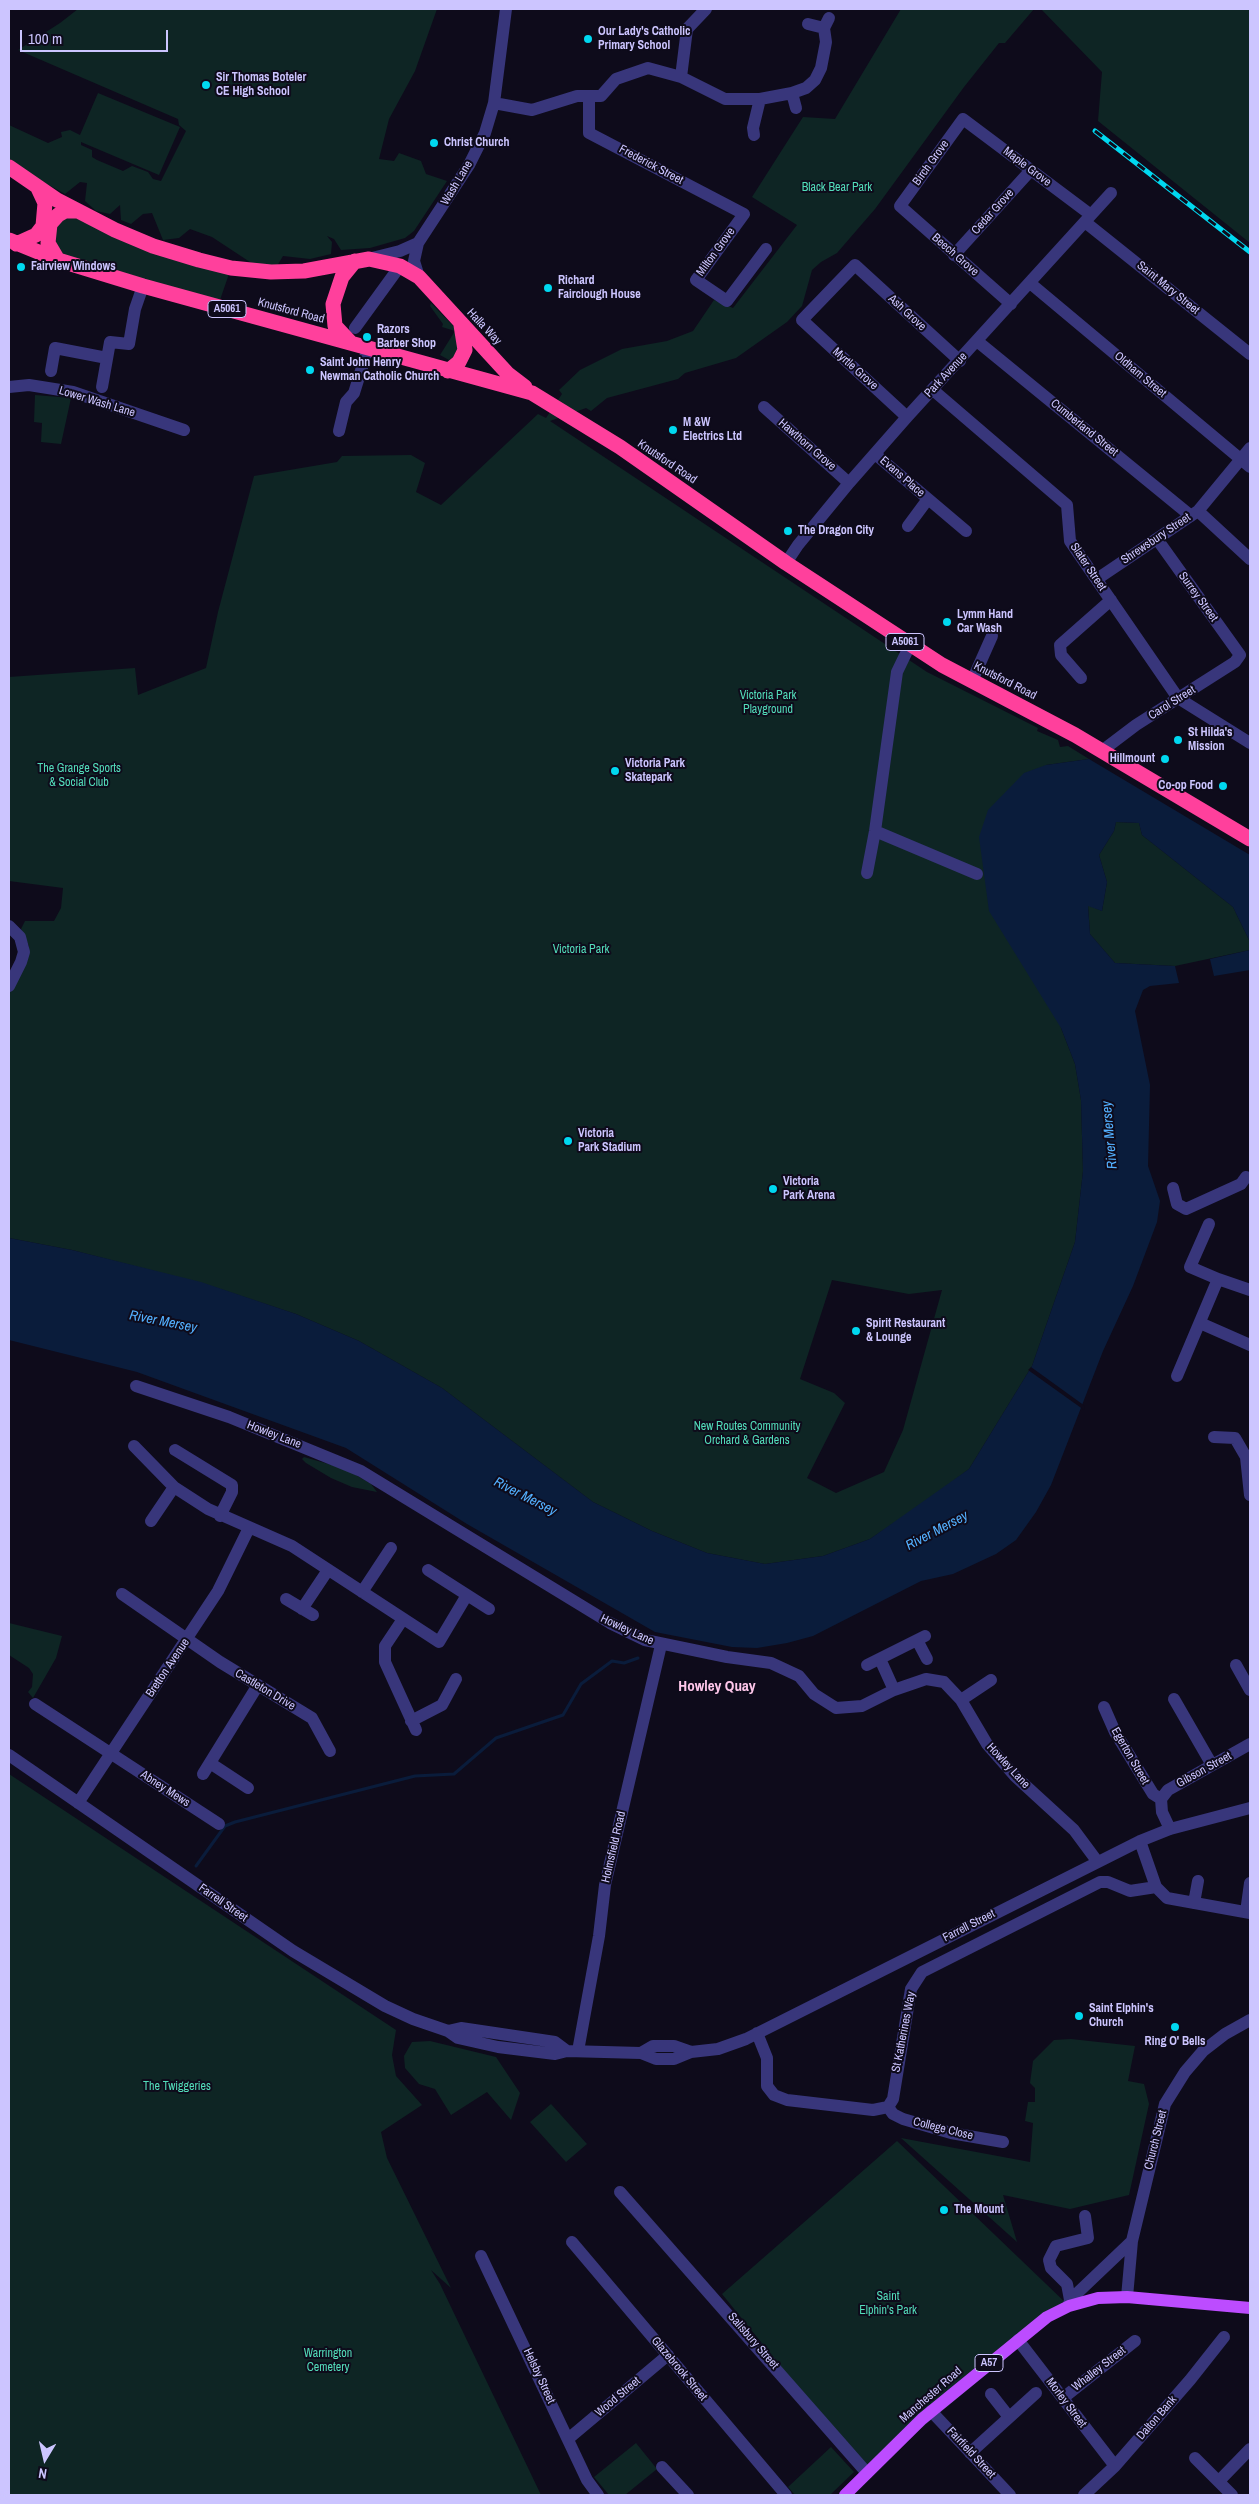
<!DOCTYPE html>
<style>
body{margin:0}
#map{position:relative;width:1259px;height:2504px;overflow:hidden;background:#0e0b1b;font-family:"Archivo Narrow",sans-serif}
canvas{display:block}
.frame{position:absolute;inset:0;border:10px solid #ccc5ff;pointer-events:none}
.north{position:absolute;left:20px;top:2434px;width:50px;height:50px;-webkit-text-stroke:4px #0e0b1b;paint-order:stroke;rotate:189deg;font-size:14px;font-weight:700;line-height:20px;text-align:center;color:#ccc5ff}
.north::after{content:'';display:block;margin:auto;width:18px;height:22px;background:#ccc5ff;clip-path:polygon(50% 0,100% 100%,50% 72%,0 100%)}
.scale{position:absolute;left:20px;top:30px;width:148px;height:22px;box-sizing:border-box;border:2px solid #ccc5ff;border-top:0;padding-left:6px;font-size:15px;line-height:18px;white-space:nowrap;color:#ccc5ff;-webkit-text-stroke:4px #0e0b1b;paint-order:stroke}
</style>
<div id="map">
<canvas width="1259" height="2504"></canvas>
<div class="frame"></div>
<div class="north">N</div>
<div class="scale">100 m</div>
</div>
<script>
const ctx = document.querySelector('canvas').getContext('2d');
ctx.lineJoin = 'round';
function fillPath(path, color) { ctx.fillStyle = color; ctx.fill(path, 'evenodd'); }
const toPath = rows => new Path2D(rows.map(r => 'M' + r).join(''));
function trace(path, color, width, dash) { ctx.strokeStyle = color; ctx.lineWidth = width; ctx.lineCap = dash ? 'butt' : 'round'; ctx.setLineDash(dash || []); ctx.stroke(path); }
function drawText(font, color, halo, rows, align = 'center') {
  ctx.font = font + ' "Archivo Narrow",sans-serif'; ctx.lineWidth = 4; ctx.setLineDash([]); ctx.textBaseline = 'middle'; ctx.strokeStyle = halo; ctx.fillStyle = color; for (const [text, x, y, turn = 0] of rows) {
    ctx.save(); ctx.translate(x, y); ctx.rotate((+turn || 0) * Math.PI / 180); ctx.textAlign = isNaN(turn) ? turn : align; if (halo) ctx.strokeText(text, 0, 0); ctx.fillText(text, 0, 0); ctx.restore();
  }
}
fillPath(toPath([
 [78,9,437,9,415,71,389,119,379,159,394,161,399,153,421,161,426,174,447,181,414,231,405,238,370,248,341,250,334,239,327,236,332,242,331,254,310,259,283,256,277,266,253,264,212,237,190,229,179,238,163,240,152,213,143,214,131,224,121,220,120,205,110,214,96,211,85,201,87,183,80,182,65,194,9,163,9,125,48,143,62,137,61,132,70,130,80,135,98,93,180,127,159,175,81,142,81,145,92,150,92,157,97,160,123,171,132,166,148,172,153,179,161,181,186,131,179,125,178,119,18,50,60,23],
 [901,9,1034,9,1005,43,999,43,964,87,875,209,837,253,821,262,812,270,802,306,787,322,736,358,685,373,678,379,607,398,591,411,586,408,550,421,927,672,1038,728,1037,731,1058,740,1060,747,1068,746,1089,759,1046,765,1061,1028,1075,1064,1081,1100,1083,1171,1075,1242,1032,1366,969,1469,932,1497,870,1539,823,1556,765,1564,707,1553,652,1531,593,1502,442,1388,359,1341,296,1314,208,1285,72,1250,9,1238,9,992,29,954,29,946,21,929,25,921,54,921,61,908,63,888,9,881,9,677,135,668,138,695,206,668,218,612,254,476,337,462,342,456,411,455,425,463,416,492,441,505,538,414,546,418,562,394,559,390,580,370,622,349,667,341,693,331,714,300,733,308,797,225,752,197,803,117,835,119],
 [832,1280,909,1294,942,1290,903,1430,884,1472,836,1493,807,1478,845,1403,834,1393,800,1379],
 [1041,9,1250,9,1250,243,1098,121,1102,72],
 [65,211,231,268,220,300,53,255,58,215],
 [431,303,459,332,459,348,455,356,449,360,440,355,455,331,442,327,443,324,430,306],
 [35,395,71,398,61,444,41,442,42,423,34,422],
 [1116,822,1139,823,1142,835,1233,907,1250,942,1250,950,1175,966,1115,963,1090,934,1088,905,1102,911,1107,882,1099,855,1114,831],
 [304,1457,346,1469,371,1484,377,1492,352,1487,331,1478,306,1463,302,1459],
 [9,1623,62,1636,56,1658,33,1698,28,1692,32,1687,33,1674,29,1668,9,1655],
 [9,1774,396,2030,392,2055,396,2076,422,2105,381,2132,387,2158,451,2288,431,2270,440,2284,541,2495,9,2495],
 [1071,2039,1135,2046,1128,2081,1144,2084,1149,2104,1129,2195,1070,2209,1003,2195,1017,2242,901,2138,1030,2162,1033,2123,1025,2121,1028,2102,1035,2102,1035,2088,1030,2083,1033,2061,1054,2040],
 [430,2041,496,2057,520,2093,511,2120,487,2092,451,2115,435,2089,419,2084,405,2068,404,2056,412,2042],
 [551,2104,587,2144,566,2162,530,2122],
 [897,2141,1069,2306,867,2473,722,2294],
 [636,2443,657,2469,625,2495,609,2495,594,2477],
 [831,2447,854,2472,830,2495,795,2495,788,2487]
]), '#0e2524');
fillPath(toPath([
 [1089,759,1250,855,1250,942,1233,907,1142,835,1139,823,1116,822,1114,831,1099,855,1107,882,1102,911,1088,906,1090,934,1115,963,1175,966,1179,983,1150,986,1143,990,1135,1011,1150,1085,1148,1166,1160,1201,1157,1222,1133,1286,1103,1351,1051,1485,1036,1512,1016,1540,996,1554,953,1574,921,1581,813,1636,787,1643,757,1648,732,1647,655,1632,467,1524,346,1448,137,1372,9,1340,9,1238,72,1250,201,1282,296,1314,359,1341,442,1388,593,1502,652,1531,707,1553,765,1564,823,1556,870,1539,969,1469,1032,1366,1075,1242,1083,1171,1081,1100,1075,1064,1061,1028,989,911,979,837,988,810,1024,773,1046,765],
 [1250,950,1250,970,1214,976,1210,959]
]), '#0a1c3b');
fillPath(toPath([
 [1031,1367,1085,1406,1084,1410,1028,1370]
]), '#0e0b1b');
trace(toPath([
 [196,1866,225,1826,235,1822,415,1776,454,1774,496,1738,563,1715,581,1684,612,1661,624,1663,638,1658]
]), '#0a1c3b', 3);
trace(toPath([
 [808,24,824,28],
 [681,77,687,29,706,9],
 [792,93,796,108],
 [589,97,589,133,744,214,696,280,727,301,766,249],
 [494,103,532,110,577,96,601,96,616,79,648,68,681,77,725,99,760,99,792,93,806,88,815,80,821,68,826,42,824,28,829,18],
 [754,135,753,128,760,99],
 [1085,222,1250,354],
 [418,243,414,261,419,277],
 [954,255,1031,170],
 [372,258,400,251,418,243,469,165,485,133,494,103,506,9],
 [1030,283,1250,467],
 [1011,304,900,206,963,119,1091,215],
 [355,328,400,266],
 [977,341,1191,516],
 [51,371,55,348,107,358],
 [9,387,29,385,73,392,184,430],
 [102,387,110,342,129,344,135,309,143,286],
 [933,390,1067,505,1070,541,1178,698,1250,743],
 [764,407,849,483],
 [907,417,802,320,855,265,960,361],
 [339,431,346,402,354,393,368,348],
 [875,454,966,531],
 [1198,511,1250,559],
 [908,526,928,499],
 [786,563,798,545,849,483,907,417,1111,193],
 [1097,579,1198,511,1250,448],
 [1081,678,1061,655,1060,645,1111,600],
 [972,681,992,636],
 [1103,750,1136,725,1235,662,1240,655,1157,539],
 [875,831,977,874],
 [867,873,875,831,897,672,910,645],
 [9,926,20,937,24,952,21,962,9,986],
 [1173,1188,1177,1204,1186,1209,1241,1184,1246,1177],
 [1209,1224,1190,1267,1218,1279],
 [1200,1323,1250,1345],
 [1177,1376,1218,1279,1250,1290],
 [136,1386,229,1417,361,1471,610,1623,645,1640,727,1657,771,1663,799,1676,814,1694,836,1708,862,1706,894,1690,926,1679,944,1682,961,1700,987,1744,1015,1776,1074,1830,1097,1861],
 [1214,1437,1235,1438,1246,1457,1250,1495],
 [134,1446,174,1487,208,1509,292,1546,439,1642,467,1595],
 [175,1450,232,1485,232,1492,220,1516],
 [151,1521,174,1487],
 [428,1570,489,1609],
 [362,1592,391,1548],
 [122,1594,220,1662,312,1718,330,1751],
 [286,1599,313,1615],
 [302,1609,328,1570],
 [403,1619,385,1646,385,1662,416,1730],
 [917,1640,927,1659],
 [880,1659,894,1690],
 [867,1665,925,1636],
 [1236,1665,1250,1690],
 [1174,1699,1212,1765],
 [961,1700,991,1680],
 [35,1704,219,1824],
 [1104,1707,1115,1732,1153,1794,1161,1799,1162,1812,1170,1829],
 [411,1721,442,1705,456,1679],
 [9,1755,293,1951,385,2006,413,2019,448,2031,458,2038,498,2047,555,2054,567,2051,641,2053,656,2059,674,2059,691,2052,718,2049,746,2039,1140,1841,1170,1829,1250,1808],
 [210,1763,248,1788],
 [203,1774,258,1685],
 [1161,1799,1168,1790,1250,1744],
 [78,1803,218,1591,249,1528],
 [1140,1841,1156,1887,1167,1898,1250,1913],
 [1194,1903,1198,1881],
 [1246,1912,1250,1883],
 [448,2031,461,2028,555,2042,567,2051],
 [757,2033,767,2058,767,2086,774,2095,787,2100,873,2110,888,2107,893,2099,911,1989,922,1972,1100,1882,1108,1882,1130,1891,1156,1887],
 [578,2051,599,1936,605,1885,661,1645],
 [641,2053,653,2046,674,2046,691,2052],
 [888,2107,893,2114,903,2119,951,2133,1003,2142],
 [620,2192,867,2473],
 [572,2242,786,2495],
 [481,2256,587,2480,598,2495],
 [1127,2297,1132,2241,1165,2104,1185,2072,1203,2051,1225,2034,1250,2020],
 [1070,2300,1067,2284,1051,2268,1049,2260,1056,2246,1088,2238,1085,2216],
 [1069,2304,1070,2300,1132,2241],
 [1018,2340,1115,2466],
 [991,2394,1009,2417],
 [1063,2398,1135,2341],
 [931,2411,1010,2495],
 [568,2439,668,2355],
 [970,2453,1036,2393],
 [1195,2458,1232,2495],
 [662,2467,688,2495],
 [1219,2481,1250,2449],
 [1084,2495,1115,2466,1190,2380,1224,2337]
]), '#38367b', 12);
trace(toPath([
 [845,2495,922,2419,1047,2317,1069,2306,1098,2298,1127,2297,1250,2308]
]), '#bc4cff', 12);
trace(toPath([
 [9,167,57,200,115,230,153,246,199,260,231,268,271,272,304,271,369,259,400,266,419,277,508,374,525,387],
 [9,240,58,260,143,286,532,393,620,447,786,563,942,665,1075,735,1250,839],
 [16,244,36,235,43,226,45,203,38,188],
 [58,260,48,243,50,224,58,215,65,211,77,211],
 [350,342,335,326,333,304,342,277,355,261],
 [448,371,459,362,465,350,461,325]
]), '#ff409c', 15);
const rail = toPath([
 [1095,131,1250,252]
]);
trace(rail, '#00d8f0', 5);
trace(rail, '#0e0b1b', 3, [9]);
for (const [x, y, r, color] of [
 [588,39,5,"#00d8f0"],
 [206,85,5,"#00d8f0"],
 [434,143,5,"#00d8f0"],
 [21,267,5,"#00d8f0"],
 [548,288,5,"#00d8f0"],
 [367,337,5,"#00d8f0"],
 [310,370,5,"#00d8f0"],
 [673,430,5,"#00d8f0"],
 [788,531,5,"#00d8f0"],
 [947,622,5,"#00d8f0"],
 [1178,740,5,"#00d8f0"],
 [1165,759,5,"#00d8f0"],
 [615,771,5,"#00d8f0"],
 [1223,786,5,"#00d8f0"],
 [568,1141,5,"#00d8f0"],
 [773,1189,5,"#00d8f0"],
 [856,1331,5,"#00d8f0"],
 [1079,2016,5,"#00d8f0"],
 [1175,2027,5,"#00d8f0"],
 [944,2210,5,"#00d8f0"]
]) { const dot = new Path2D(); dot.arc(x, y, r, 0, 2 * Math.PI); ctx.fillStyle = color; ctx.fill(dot); trace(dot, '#0e0b1b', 2); }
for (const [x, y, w] of [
 [227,309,38],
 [905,642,38],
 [989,2363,28]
]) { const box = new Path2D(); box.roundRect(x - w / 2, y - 8.5, w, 17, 4); ctx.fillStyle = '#0e0b1b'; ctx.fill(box); trace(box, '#ccc5ff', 1); }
drawText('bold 11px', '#ccc5ff', null, [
 ["A5061",227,309],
 ["A5061",905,642],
 ["A57",989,2363]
]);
drawText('bold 12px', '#ccc5ff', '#0e0b1b', [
 ["Our Lady's Catholic",598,32],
 ["Primary School",598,46],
 ["Sir Thomas Boteler",216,78],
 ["CE High School",216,92],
 ["Christ Church",444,143],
 ["Fairview Windows",31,267],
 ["Richard",558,281],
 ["Fairclough House",558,295],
 ["Razors",377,330],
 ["Barber Shop",377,344],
 ["Saint John Henry",320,363],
 ["Newman Catholic Church",320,377],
 ["M &W",683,423],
 ["Electrics Ltd",683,437],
 ["The Dragon City",798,531],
 ["Lymm Hand",957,615],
 ["Car Wash",957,629],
 ["St Hilda's",1188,733],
 ["Mission",1188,747],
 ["Hillmount",1155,759,"right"],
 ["Victoria Park",625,764],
 ["Skatepark",625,778],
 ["Co-op Food",1213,786,"right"],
 ["Victoria",578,1134],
 ["Park Stadium",578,1148],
 ["Victoria",783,1182],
 ["Park Arena",783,1196],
 ["Spirit Restaurant",866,1324],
 ["& Lounge",866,1338],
 ["Saint Elphin's",1089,2009],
 ["Church",1089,2023],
 ["Ring O' Bells",1175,2042,"center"],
 ["The Mount",954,2210]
], 'left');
drawText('12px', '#ccc5ff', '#0e0b1b', [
 ["Birch Grove",931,163,-54],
 ["Frederick Street",651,165,28],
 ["Maple Grove",1027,167,37],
 ["Wash Lane",457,183,-59],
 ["Cedar Grove",993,212,-48],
 ["Milton Grove",716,252,-54],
 ["Beech Grove",955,255,41],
 ["Saint Mary Street",1168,288,39],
 ["Knutsford Road",291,311,15],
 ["Ash Grove",907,313,43],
 ["Halla Way",484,327,47],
 ["Myrtle Grove",855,369,42],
 ["Park Avenue",946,375,-47],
 ["Oldham Street",1140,375,40],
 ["Lower Wash Lane",97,402,17],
 ["Cumberland Street",1084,428,39],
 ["Hawthorn Grove",807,445,41],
 ["Knutsford Road",667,462,34],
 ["Evans Place",902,477,41],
 ["Shrewsbury Street",1156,539,-34],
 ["Slater Street",1088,567,56],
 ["Surrey Street",1198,597,54],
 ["Knutsford Road",1005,681,27],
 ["Carol Street",1172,703,-32],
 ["Howley Lane",274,1435,21],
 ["Howley Lane",627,1630,25],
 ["Bretton Avenue",168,1668,-56],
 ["Castleton Drive",265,1690,31],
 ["Egerton Street",1130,1756,60],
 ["Howley Lane",1008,1766,47],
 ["Gibson Street",1204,1770,-29],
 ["Abney Mews",165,1789,33],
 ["Holmsfield Road",614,1847,-77],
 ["Farrell Street",223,1903,35],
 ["Farrell Street",969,1926,-27],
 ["St Katherines Way",904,2032,-79],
 ["College Close",943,2129,14],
 ["Church Street",1156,2140,-76],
 ["Salisbury Street",753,2341,49],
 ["Glazebrook Street",679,2369,50],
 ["Whalley Street",1099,2369,-38],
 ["Helsby Street",539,2376,65],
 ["Manchester Road",931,2395,-41],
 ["Wood Street",618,2397,-40],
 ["Morley Street",1066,2403,53],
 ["Dalton Bank",1157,2418,-49],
 ["Fairfield Street",971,2453,47]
]);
drawText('12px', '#53ddba', '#0e0b1b', [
 ["Black Bear Park",837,188],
 ["Victoria Park",768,696],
 ["Playground",768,710],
 ["The Grange Sports",79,769],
 ["& Social Club",79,783],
 ["Victoria Park",581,950],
 ["New Routes Community",747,1427],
 ["Orchard & Gardens",747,1441],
 ["The Twiggeries",177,2087],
 ["Saint",888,2297],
 ["Elphin's Park",888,2311],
 ["Warrington",328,2354],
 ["Cemetery",328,2368]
]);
drawText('italic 14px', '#53b0ff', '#0e0b1b', [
 ["River Mersey",1110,1135,-95],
 ["River Mersey",163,1322,11],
 ["River Mersey",525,1497,27],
 ["River Mersey",937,1531,-28]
]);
drawText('bold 15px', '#ffc7eb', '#0e0b1b', [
 ["Howley Quay",717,1687]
]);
</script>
